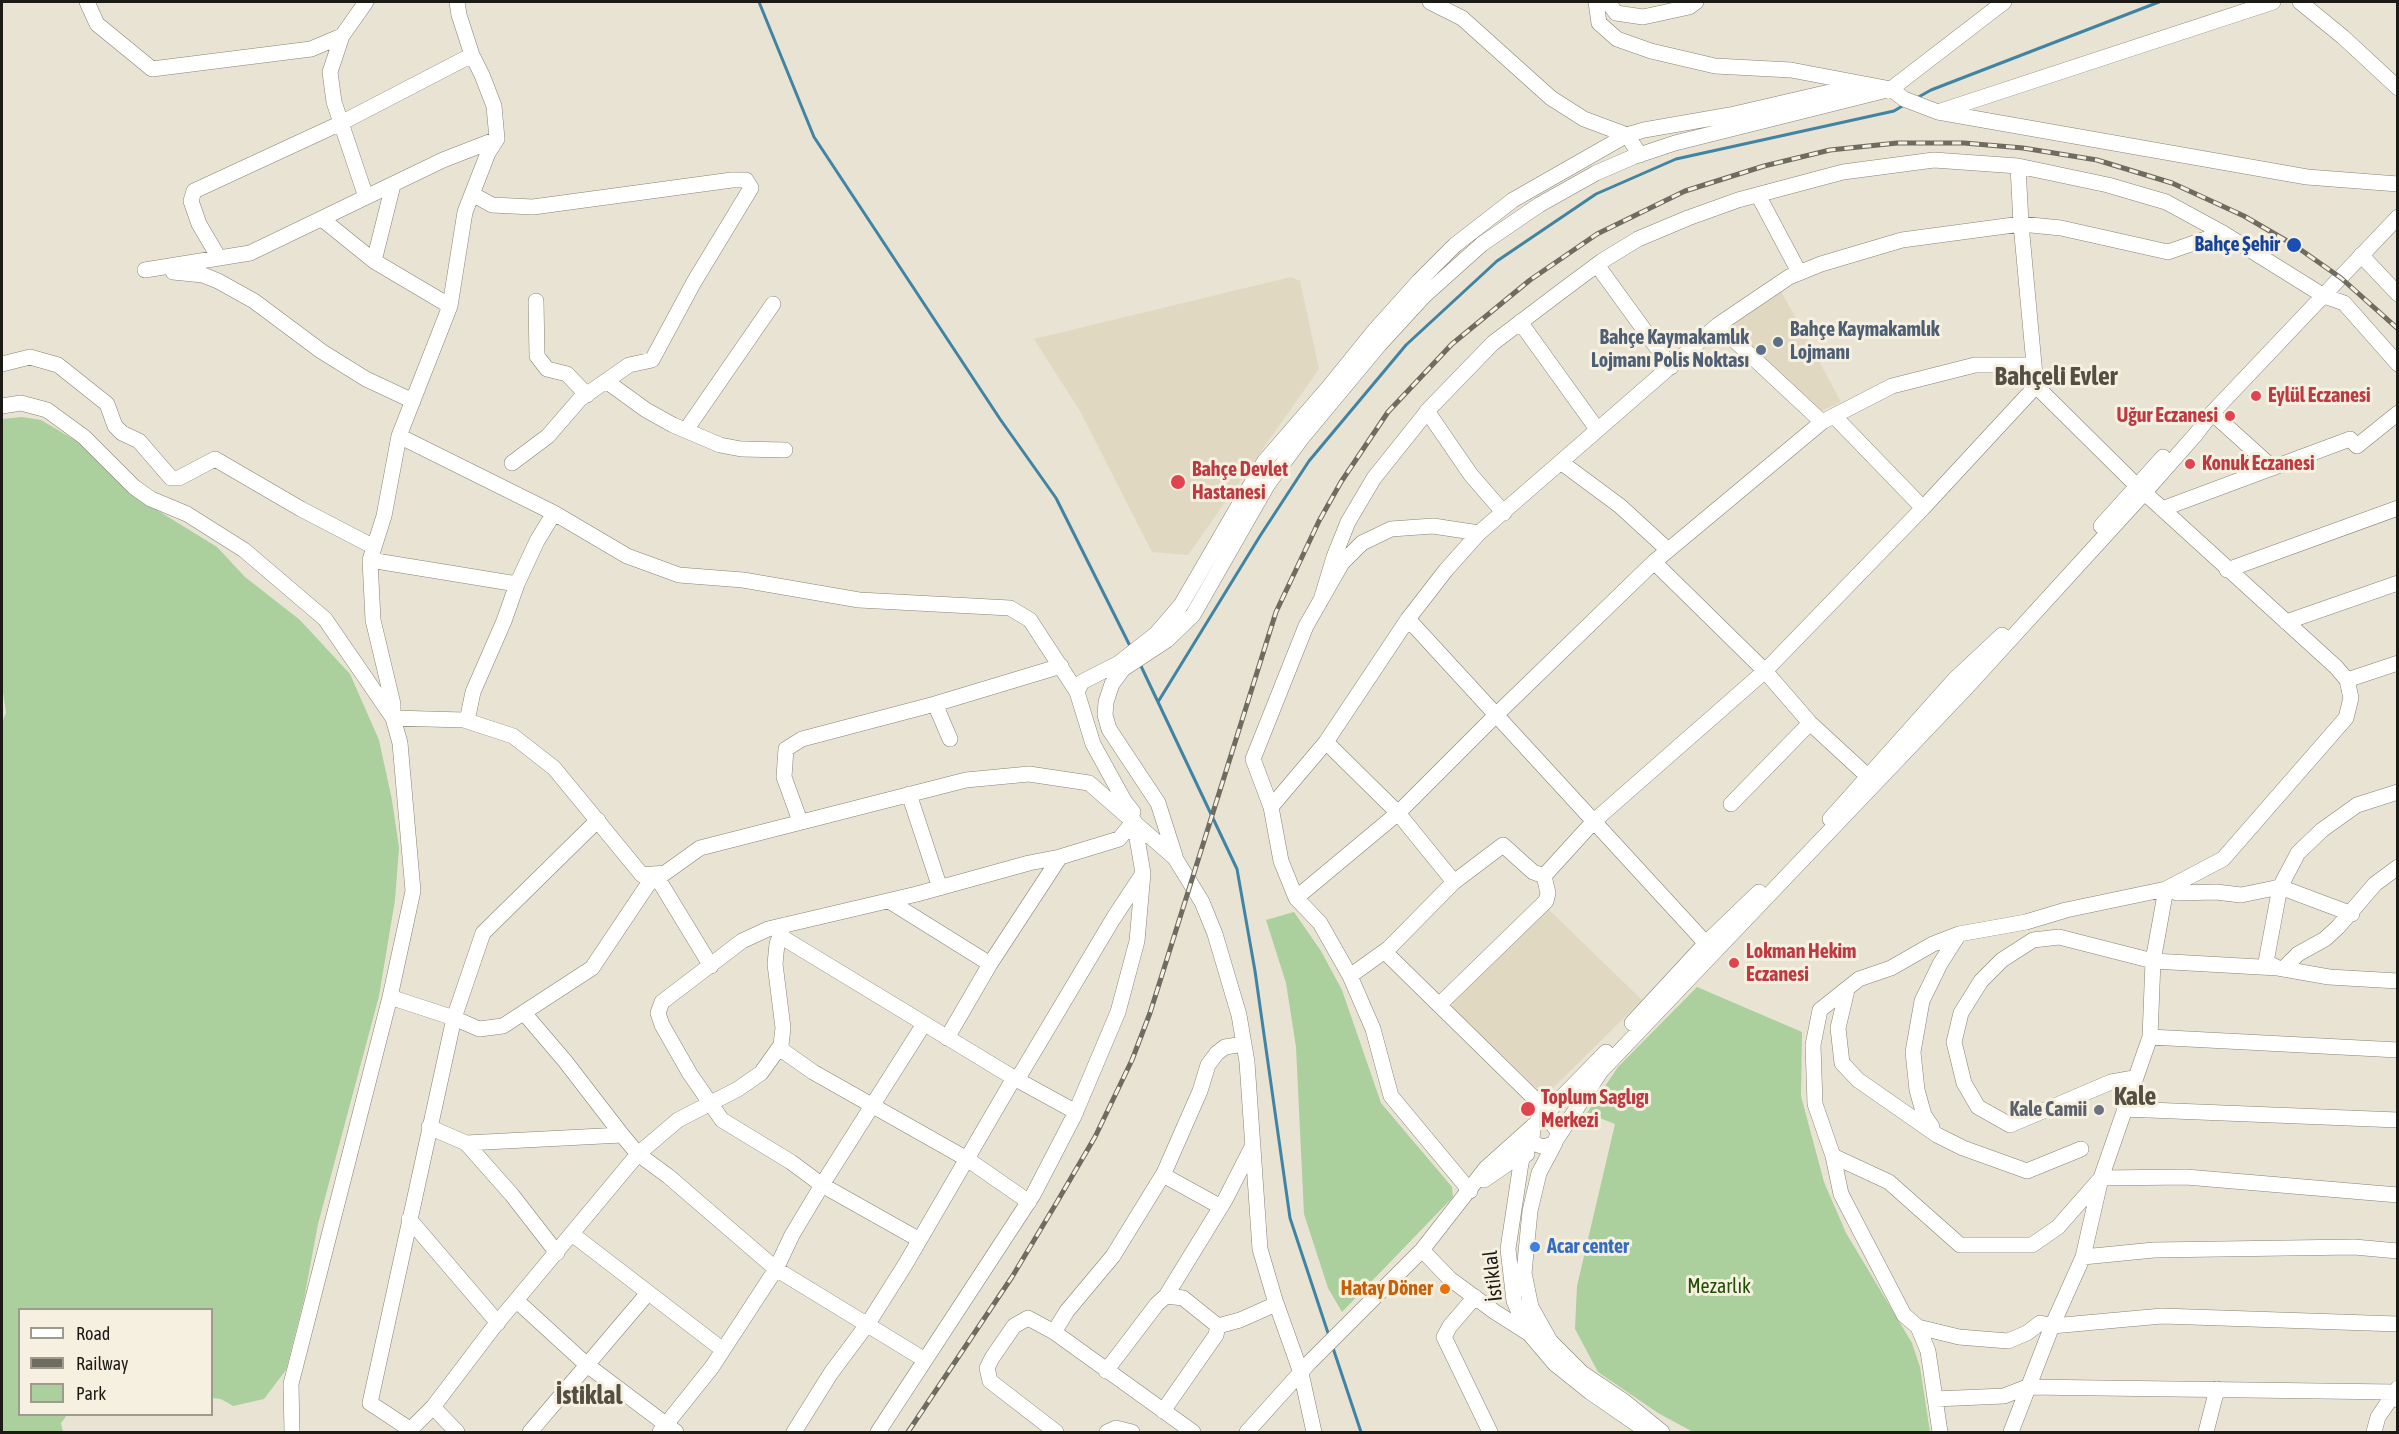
<!DOCTYPE html>
<meta charset="utf-8">
<style>
body{margin:0}
#map{position:relative;width:2399px;height:1434px;overflow:hidden;background:#e8e3d3;font-family:"Asap Condensed",sans-serif}
canvas{display:block}
.frame{position:absolute;inset:0;border:3px solid #1b1a14;pointer-events:none}
.legend{position:absolute;left:18px;top:1308px;width:195px;height:108px;box-sizing:border-box;background:#f6f0e0;border:2px solid #9e9a8e;margin:0;padding:8px 10px;list-style:none;font-size:18px;color:#1b1a14}
.legend li{display:flex;align-items:center;gap:12px;height:30px}
.legend b{width:30px;border:2px solid #9e9a8e}
</style>
<div id="map">
<canvas width="2399" height="1434"></canvas>
<div class="frame"></div>
<ul class="legend">
<li><b style="height:8px;background:#fff"></b>Road</li>
<li><b style="height:8px;background:#6e6b61"></b>Railway</li>
<li><b style="height:16px;background:#abd09e"></b>Park</li>
</ul>
</div>
<script>
const ctx = document.querySelector('canvas').getContext('2d');
ctx.lineJoin = 'round';
function fillPath(path, color) { ctx.fillStyle = color; ctx.fill(path, 'evenodd'); }
const toPath = rows => new Path2D(rows.map(r => 'M' + r).join(''));
function trace(path, color, width, dash) { ctx.strokeStyle = color; ctx.lineWidth = width; ctx.lineCap = dash ? 'butt' : 'round'; ctx.setLineDash(dash || []); ctx.stroke(path); }
function drawText(font, color, halo, rows, align = 'center') {
  ctx.font = font + ' "Asap Condensed",sans-serif'; ctx.lineWidth = 6; ctx.setLineDash([]); ctx.textBaseline = 'middle'; ctx.strokeStyle = halo; ctx.fillStyle = color; for (const [text, x, y, turn = 0] of rows) {
    ctx.save(); ctx.translate(x, y); ctx.rotate((+turn || 0) * Math.PI / 180); ctx.textAlign = isNaN(turn) ? turn : align; if (halo) ctx.strokeText(text, 0, 0); ctx.fillText(text, 0, 0); ctx.restore();
  }
}
fillPath(toPath([
 [1291,277,1300,281,1319,369,1188,555,1152,552,1080,411,1034,339],
 [1781,291,1841,402,1819,412,1729,325],
 [1546,907,1642,1000,1545,1096,1452,1007,1454,997]
]), '#e0d8c1');
fillPath(toPath([
 [22,417,41,420,78,442,131,494,217,547,245,577,300,620,350,674,379,740,392,800,399,848,395,900,379,996,318,1224,304,1299,286,1370,264,1399,233,1406,221,1399,212,1398,212,1310,20,1310,20,1414,67,1415,61,1423,63,1432,2,1432,2,722,6,713,2,685,2,419],
 [1294,912,1321,951,1342,990,1381,1103,1452,1187,1453,1197,1342,1312,1328,1288,1304,1214,1296,1047,1286,983,1266,920],
 [1697,987,1802,1032,1801,1096,1824,1182,1846,1233,1912,1343,1920,1367,1930,1432,1693,1432,1658,1413,1598,1372,1575,1329,1577,1286,1615,1124,1587,1113,1618,1067]
]), '#abd09e');
trace(toPath([
 [759,2,814,137,1000,419,1056,498,1131,648],
 [1915,99,1931,90,2159,2],
 [1140,664,1237,869,1255,971,1290,1218,1329,1336],
 [1158,702,1260,536,1309,461,1406,345,1497,261,1596,194,1676,159,1894,111,1904,105],
 [1332,1345,1361,1432]
]), '#4084a4', 3);
const minor = toPath([
 [87,2,97,24,152,69,311,49,342,36,366,2],
 [457,2,459,15,472,55,482,75,494,106,497,139,488,153,465,212,450,306,399,436,384,516,370,560,373,620,393,704,393,718,464,720,513,736,554,768,642,875,665,873,700,848,966,780,1029,774,1089,783,1175,858,1202,902,1215,934,1239,1015,1247,1062,1260,1249,1275,1300,1301,1373,1314,1432],
 [1430,2,1462,18,1551,98,1584,119,1627,135,1640,155],
 [1596,2,1599,23,1617,39,1651,51,1715,66,1791,70,1891,89,1904,99,1938,112,2307,177,2398,184],
 [1608,2,1616,13,1643,17,1689,7,1696,2],
 [2300,2,2343,37,2398,88],
 [342,36,330,72,334,102,366,197],
 [1941,111,2273,2],
 [472,194,492,205,533,207,732,180,746,180,751,188,694,282,652,360,629,365,580,399,548,436,512,463],
 [1758,195,1799,272],
 [322,219,374,261,450,306],
 [2223,233,2324,296,2344,303,2398,364],
 [2361,255,2398,294],
 [219,258,199,224,191,201,194,191,341,123,472,55],
 [374,261,393,185],
 [1597,265,1671,367],
 [145,270,250,253,443,160,497,139],
 [173,272,203,275,218,281,254,301,321,351,366,379,413,401],
 [536,301,537,356,547,369,567,374,587,395],
 [1520,322,1597,429],
 [1718,325,1822,422],
 [2,364,30,357,58,365,107,404,115,426,122,433,139,441,171,478,179,478,215,459,301,509,374,547],
 [606,381,646,410,673,425,720,445,741,449,785,450],
 [2,406,21,403,47,410,84,437,134,487,151,499,187,514,244,550,325,619,393,718,400,743,413,891,390,997,291,1384,292,1432],
 [1427,411,1471,475,1504,513],
 [2212,413,2273,468],
 [1834,416,1923,508],
 [686,430,773,304],
 [399,436,554,513,627,556,679,575,743,580,859,600,1010,608,1030,620,1077,692],
 [1562,463,1620,506,1668,550],
 [2162,509,2350,439,2357,446,2398,413],
 [2101,526,2163,457],
 [370,560,517,584],
 [1654,562,1765,671,1810,723,1874,782],
 [2227,570,2398,508],
 [1321,600,1334,557,1348,522,1374,478,1430,408,1493,343,1563,290,1602,261,1638,239,1688,218,1738,200,1843,172,1934,160,2018,166,2108,185,2166,202,2223,233,2168,252,2061,228,2021,224,1902,240,1821,264,1789,277,1718,325,1479,533,1446,570,1408,619,1326,742,1271,807,1281,861,1296,898,1320,923,1350,976,1373,1029,1391,1096,1470,1191],
 [1408,619,1712,950],
 [2286,622,2398,583],
 [2347,680,2398,663],
 [935,704,950,739],
 [467,721,473,692,504,621,517,584,537,541,554,513],
 [1326,742,1398,813,1454,882,1503,845,1533,872,1544,876,1594,821,1765,671,1923,508,2036,386],
 [909,794,940,888],
 [1731,804,1810,723],
 [1271,807,1253,759,1306,626,1342,563,1362,543,1391,529,1433,526,1479,533],
 [1133,812,1125,802,1093,744,1077,692,1082,682,1119,663,1156,634,1181,605,1264,462,1328,388,1375,330,1419,281,1455,245,1513,200,1627,135,1644,130,1730,115,1851,87,1870,88],
 [1830,819,1955,679,2002,635],
 [598,820,483,933,454,1018,479,1029,503,1026,592,968,655,874,711,966],
 [800,821,784,777,786,749,802,739,935,704,1061,666],
 [1175,856,1158,803,1109,729,1105,715,1106,702,1112,684,1123,669,1167,640,1193,615,1268,484,1301,439,1380,344,1424,296,1482,244,1539,205,1596,173,1633,157,1675,143,1891,89,2004,2],
 [2166,889,2177,893,2216,892,2241,895,2280,887,2298,853,2322,830,2357,805,2398,792],
 [1296,898,1398,813,1497,714,1654,562,1822,422,1892,386,1975,365,2033,365],
 [889,901,990,964,1060,857],
 [780,936,1014,1078,1076,1112],
 [1385,952,1538,1102,1538,1121],
 [2278,968,2266,962,2280,887,2352,914],
 [2283,969,2298,954,2325,939,2338,927,2375,884,2398,867],
 [1350,976,1389,948,1454,882],
 [1847,990,1838,1028,1842,1063,1858,1080,1937,1135,1963,1148,2027,1171,2081,1149],
 [390,997,454,1018,370,1403,411,1430],
 [1439,1005,1546,901,1548,893,1544,876],
 [524,1013,565,1061,622,1135],
 [1632,1023,1706,943,1759,892],
 [2150,1037,2398,1050],
 [947,1038,990,964],
 [779,1048,813,1072,967,1159,1029,1202],
 [2134,1078,2111,1082,2010,1125,1978,1107,1964,1083,1954,1042,1961,1013,1981,981,2002,960,2033,940,2059,937,2153,961,2278,968,2329,977,2398,981],
 [1017,1080,1113,919,1142,875],
 [2124,1109,2398,1120],
 [1543,1120,1551,1122,1558,1132,1555,1143,1544,1147,1535,1144,1532,1140,1533,1126,1543,1120,1554,1105,1606,1052],
 [429,1127,466,1143,622,1135,638,1154,668,1176,776,1269,925,1360],
 [1932,1127,1924,1115,1917,1090,1913,1052,1922,1001,1940,964,1959,934],
 [1531,1130,1521,1163,1508,1249,1514,1301,1527,1331,1555,1364,1590,1392,1648,1432],
 [1558,1137,1601,1071,1966,688,2144,493,2196,434,2212,413,2398,217],
 [466,1143,512,1195,557,1253],
 [1555,1143,1539,1173,1530,1211,1524,1273,1531,1307,1550,1341,1582,1373,1625,1402,1662,1432],
 [1833,1156,1889,1182,1960,1245,2032,1245,2058,1227,2101,1178,2186,1177,2398,1195],
 [1163,1175,1221,1207],
 [1484,1180,1513,1160,1527,1154],
 [409,1219,498,1323],
 [572,1234,723,1350],
 [918,1239,822,1185,791,1162,722,1120,690,1074,662,1025,658,1013,662,1002,742,941,768,929,917,894,1029,863,1060,857,1119,839,1134,821],
 [1422,1250,1450,1279,1495,1312,1528,1333],
 [2083,1257,2154,1250,2354,1247,2398,1251],
 [1166,1296,1225,1200,1251,1149],
 [1475,1297,1450,1326,1444,1337,1490,1432],
 [517,1301,587,1365,676,1432],
 [1918,1327,1959,1337,2008,1341,2027,1333,2040,1323,2052,1326,2083,1257,2101,1178,2150,1037,2153,961,2166,889],
 [1054,1332,1067,1311,1113,1256,1164,1173,1200,1091,1208,1065,1217,1053,1225,1047,1244,1044],
 [1106,1371,1157,1304,1166,1296,1183,1298,1218,1326,1240,1320,1276,1304],
 [1935,1399,2004,1396,2027,1387,2394,1392,2398,1400],
 [433,1407,457,1432],
 [1163,1411,1216,1335,1218,1326],
 [408,1432,433,1407,493,1328,638,1154,678,1120,738,1089,761,1073,781,1045,783,1028,775,964,777,944,784,925],
 [530,1432,648,1293],
 [660,1432,712,1367,776,1269,792,1235,825,1180,924,1024],
 [794,1432,831,1373,869,1322,905,1265,1014,1078],
 [878,1432,1033,1195,1074,1116,1118,1012,1137,941,1143,873,1134,821],
 [1056,1432,990,1381,987,1368,992,1358,1014,1326,1028,1318,1054,1332,1193,1432],
 [1107,1432,1116,1428,1132,1432],
 [1247,1432,1310,1362,1422,1250,1486,1168,1533,1126],
 [1940,1432,1928,1351,1918,1327,1904,1315,1841,1194,1833,1156,1815,1104,1813,1045,1820,1010,1859,979,1891,968,1933,944,1959,934,2026,922,2066,910,2166,889,2223,859,2346,718,2351,698,2347,680,2336,667,2136,485,2036,386,2021,224,2018,166],
 [2011,1432,2052,1326,2162,1316,2398,1324],
 [2206,1432,2217,1389],
 [2374,1432,2378,1417,2398,1388]
]);
trace(minor, '#888374', 16);
trace(minor, '#fff', 15);
const rail = toPath([
 [908,1432,1012,1277,1057,1202,1095,1137,1132,1060,1150,1013,1276,612,1319,521,1341,482,1388,412,1452,344,1530,280,1597,234,1685,191,1764,166,1830,150,1897,143,1964,143,2023,148,2097,160,2172,183,2244,216,2294,245,2341,278,2398,329]
]);
trace(rail, '#6e6b61', 5);
trace(rail, '#f6f0e0', 3, [9]);
for (const [x, y, r, color] of [
 [2294,245,8,"#1a4fb4"],
 [1778,342,6,"#5c6f8a"],
 [1761,350,6,"#5c6f8a"],
 [2256,396,6,"#e0444e"],
 [2230,416,6,"#e0444e"],
 [2190,464,6,"#e0444e"],
 [1178,482,8,"#e0444e"],
 [1734,963,6,"#e0444e"],
 [1528,1109,8,"#e0444e"],
 [2099,1110,6,"#6b7280"],
 [1535,1247,6,"#3f7fe0"],
 [1445,1289,6,"#e8710a"]
]) { const dot = new Path2D(); dot.arc(x, y, r, 0, 2 * Math.PI); ctx.fillStyle = color; ctx.fill(dot); trace(dot, '#f6f0e0', 2); }
drawText('bold 20px', '#164399', '#f6f0e0', [
 ["Bahçe Şehir",2280,245]
], 'right');
drawText('bold 20px', '#4e5e75', '#f6f0e0', [
 ["Bahçe Kaymakamlık",1790,330],
 ["Lojmanı",1790,353],
 ["Bahçe Kaymakamlık",1749,338,"right"],
 ["Lojmanı Polis Noktası",1749,361,"right"]
], 'left');
drawText('bold 20px', '#be3a42', '#f6f0e0', [
 ["Eylül Eczanesi",2268,396],
 ["Uğur Eczanesi",2218,416,"right"],
 ["Konuk Eczanesi",2202,464],
 ["Bahçe Devlet",1192,470],
 ["Hastanesi",1192,493],
 ["Lokman Hekim",1746,952],
 ["Eczanesi",1746,975],
 ["Toplum Saglıgı",1541,1098],
 ["Merkezi",1541,1121]
], 'left');
drawText('bold 20px', '#5b616d', '#f6f0e0', [
 ["Kale Camii",2087,1110]
], 'right');
drawText('bold 20px', '#366cbe', '#f6f0e0', [
 ["Acar center",1547,1247]
], 'left');
drawText('20px', '#1b1a14', '#f6f0e0', [
 ["İstiklal",1493,1276,-96]
]);
drawText('20px', '#205103', '#f6f0e0', [
 ["Mezarlık",1719,1287]
]);
drawText('bold 20px', '#c56008', '#f6f0e0', [
 ["Hatay Döner",1433,1289]
], 'right');
drawText('bold 26px', '#544f42', '#f6f0e0', [
 ["Bahçeli Evler",2056,377],
 ["Kale",2135,1097],
 ["İstiklal",589,1396]
]);
</script>
